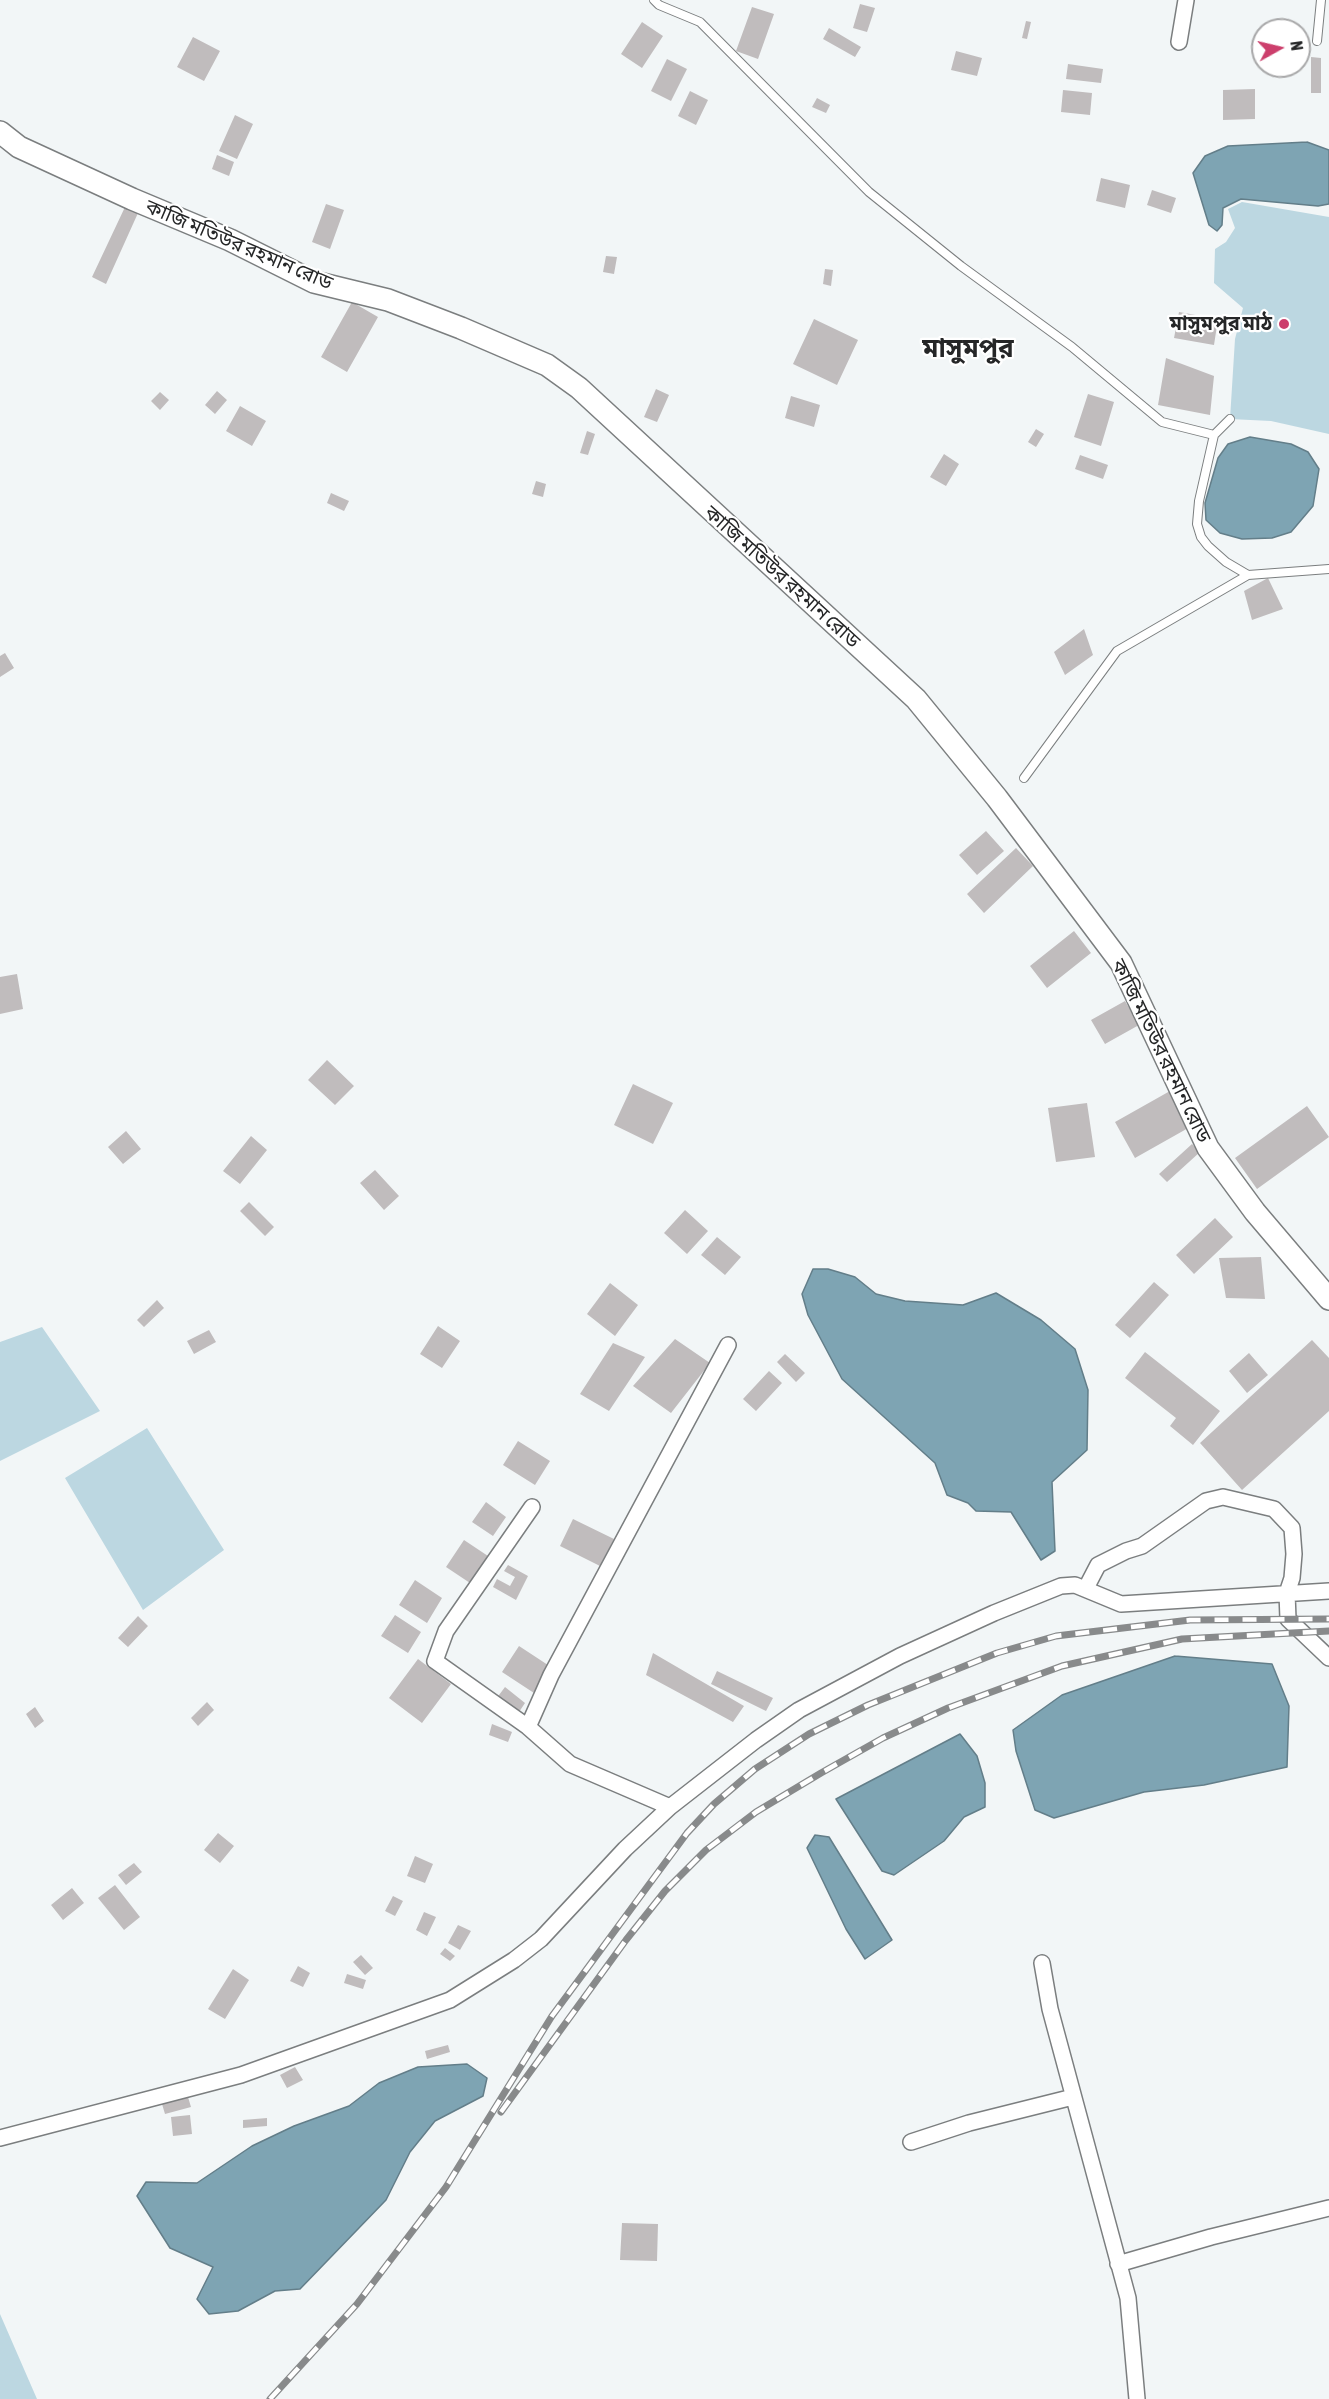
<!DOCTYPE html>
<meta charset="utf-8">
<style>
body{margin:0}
#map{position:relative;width:1329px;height:2399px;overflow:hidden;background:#f2f6f7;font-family:"Asap Condensed",sans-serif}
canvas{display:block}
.north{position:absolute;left:1251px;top:18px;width:60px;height:60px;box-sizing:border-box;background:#fff;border:2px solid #a8a8a9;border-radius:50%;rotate:82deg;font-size:16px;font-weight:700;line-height:24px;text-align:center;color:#252627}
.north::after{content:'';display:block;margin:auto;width:21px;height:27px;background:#cc3f6c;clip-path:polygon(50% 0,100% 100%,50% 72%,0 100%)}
</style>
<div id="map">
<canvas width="1329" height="2399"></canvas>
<div class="north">N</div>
</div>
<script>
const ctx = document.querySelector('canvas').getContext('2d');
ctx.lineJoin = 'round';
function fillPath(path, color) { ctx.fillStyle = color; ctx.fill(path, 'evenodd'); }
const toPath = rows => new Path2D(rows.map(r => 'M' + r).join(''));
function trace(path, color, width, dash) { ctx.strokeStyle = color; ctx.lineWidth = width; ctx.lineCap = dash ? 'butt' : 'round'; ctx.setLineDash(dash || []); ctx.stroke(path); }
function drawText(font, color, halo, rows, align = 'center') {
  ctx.font = font + ' "Asap Condensed","Noto Sans Bengali",sans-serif'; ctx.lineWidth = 4.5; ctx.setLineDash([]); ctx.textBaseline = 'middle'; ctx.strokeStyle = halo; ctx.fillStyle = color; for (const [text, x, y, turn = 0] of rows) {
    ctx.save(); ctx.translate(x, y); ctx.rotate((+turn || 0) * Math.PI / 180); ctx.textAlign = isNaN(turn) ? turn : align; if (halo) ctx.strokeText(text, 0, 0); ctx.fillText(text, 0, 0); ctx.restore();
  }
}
fillPath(toPath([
 [1242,202,1329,217,1329,434,1271,421,1230,419,1235,339,1243,308,1214,283,1215,249,1226,242,1235,228,1228,209],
 [42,1327,100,1411,0,1461,0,1342],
 [147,1428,224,1550,143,1610,65,1478],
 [0,2314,37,2399,0,2399]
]), '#bcd7e1');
const water = toPath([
 [1307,142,1329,150,1329,204,1318,206,1241,199,1223,208,1222,225,1217,231,1209,225,1193,173,1205,156,1228,146,1307,142],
 [1250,437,1291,444,1308,452,1319,469,1313,506,1291,532,1272,538,1242,539,1220,533,1206,520,1205,503,1218,458,1228,444,1250,437],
 [813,1269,828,1269,855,1277,876,1294,905,1301,963,1305,996,1293,1041,1320,1075,1349,1088,1390,1087,1450,1052,1482,1055,1551,1041,1560,1011,1512,976,1511,968,1503,947,1495,935,1463,842,1379,808,1315,802,1294,813,1269],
 [1175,1656,1272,1664,1289,1706,1287,1767,1204,1785,1144,1792,1054,1818,1035,1810,1016,1751,1013,1730,1062,1695,1175,1656],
 [960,1734,977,1756,985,1783,985,1807,964,1817,944,1841,894,1875,882,1871,836,1799,960,1734],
 [815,1835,829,1837,892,1940,865,1959,846,1929,807,1848,815,1835],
 [467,2064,487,2078,483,2096,435,2121,410,2152,386,2200,300,2289,275,2291,238,2311,209,2314,197,2299,213,2267,170,2248,137,2196,146,2182,197,2183,252,2146,294,2126,349,2106,379,2083,418,2067,467,2064]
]);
fillPath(water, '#7ea4b3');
trace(water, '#637e89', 1.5);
fillPath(toPath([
 [860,4,875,8,867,32,853,28],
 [752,7,774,14,758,59,736,51],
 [1026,21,1031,22,1027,39,1022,38],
 [642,22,663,36,642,68,621,54],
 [829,28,861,47,855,57,823,39],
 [193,37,220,51,204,81,177,67],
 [956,51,982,58,977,76,951,70],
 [1311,57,1321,58,1321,93,1311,93],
 [667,59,687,69,671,101,651,91],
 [1068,64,1103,69,1101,83,1066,79],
 [1255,89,1255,119,1223,120,1223,90],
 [1063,90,1092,93,1090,115,1061,112],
 [690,91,708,100,696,125,678,116],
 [817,98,830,105,826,113,812,107],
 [235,115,253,124,237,159,219,151],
 [217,155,234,162,229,176,212,169],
 [1101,178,1130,185,1125,208,1096,201],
 [1152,190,1176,198,1171,213,1147,205],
 [326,204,344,210,330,249,312,242],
 [125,207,138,213,106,284,92,277],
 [606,256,617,257,614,274,603,272],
 [825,269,833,270,831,286,823,284],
 [352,302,378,317,347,372,321,357],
 [1179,312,1218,319,1214,345,1174,338],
 [814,319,858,340,837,385,793,364],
 [1166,358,1214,376,1210,415,1158,405],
 [656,389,669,395,657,422,644,417],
 [217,391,227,400,215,414,205,405],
 [160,392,169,400,160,410,151,401],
 [1088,394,1114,402,1101,446,1074,437],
 [791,396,820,405,814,427,785,418],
 [240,406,266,421,252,446,226,431],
 [1036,429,1044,434,1036,447,1028,442],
 [587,431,595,434,588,455,580,453],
 [944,454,959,464,946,486,930,477],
 [1080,455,1108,465,1103,479,1075,469],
 [536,481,546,484,543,497,532,494],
 [331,493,349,501,344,511,327,503],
 [1268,578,1283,609,1252,620,1244,591],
 [1084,629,1093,655,1065,675,1054,652],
 [5,653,14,668,0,677,0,656],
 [986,831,1004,851,977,875,959,855],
 [1016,848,1033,866,984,913,967,894],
 [1074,931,1091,953,1047,988,1030,966],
 [17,974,23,1009,0,1014,0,977],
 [1125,1001,1139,1025,1105,1044,1091,1020],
 [327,1060,354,1086,335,1105,308,1080],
 [633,1084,673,1103,653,1144,614,1125],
 [1170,1091,1190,1127,1135,1158,1115,1122],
 [1087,1103,1095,1157,1056,1162,1048,1108],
 [1307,1106,1329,1137,1257,1189,1235,1158],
 [126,1131,141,1149,123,1164,108,1147],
 [251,1136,267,1150,240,1184,223,1171],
 [1192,1144,1200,1152,1167,1182,1159,1174],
 [375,1170,399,1196,384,1210,360,1183],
 [249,1202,274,1227,265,1236,240,1211],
 [685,1210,708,1231,687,1254,664,1233],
 [1215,1218,1233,1237,1194,1274,1176,1255],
 [717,1237,741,1257,725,1275,701,1255],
 [1261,1257,1265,1299,1226,1298,1219,1258],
 [1154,1282,1169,1295,1130,1338,1115,1325],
 [610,1283,638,1305,615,1336,587,1314],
 [157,1300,164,1308,144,1327,137,1320],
 [438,1326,460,1341,442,1368,420,1354],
 [209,1330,216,1342,194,1354,187,1341],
 [675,1339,710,1363,671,1413,633,1386],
 [1312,1340,1329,1358,1329,1411,1242,1490,1200,1443],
 [613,1343,645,1357,609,1411,580,1394],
 [1145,1352,1220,1411,1193,1445,1170,1426,1176,1418,1125,1378],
 [1249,1353,1268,1375,1247,1393,1229,1371],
 [785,1354,805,1373,796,1382,777,1362],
 [769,1371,782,1383,756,1411,743,1399],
 [518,1441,550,1461,535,1485,503,1465],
 [486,1502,506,1517,493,1536,472,1522],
 [573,1519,614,1539,600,1566,560,1546],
 [464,1540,488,1556,470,1583,446,1567],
 [508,1565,528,1576,516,1600,493,1587,497,1579,510,1586,515,1577,504,1571],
 [415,1580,442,1598,427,1623,399,1605],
 [395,1615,421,1632,408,1653,381,1636],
 [138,1616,148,1626,128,1647,118,1638],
 [519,1646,551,1667,534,1693,502,1672],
 [653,1653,744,1706,733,1722,646,1675],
 [418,1659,451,1684,422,1723,389,1698],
 [717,1671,773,1698,766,1711,711,1684],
 [505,1687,525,1703,517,1715,496,1699],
 [207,1702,214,1710,198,1726,191,1718],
 [35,1707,44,1721,35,1728,26,1714],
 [492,1724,512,1732,508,1742,489,1735],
 [218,1833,234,1846,220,1863,204,1850],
 [415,1856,433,1864,425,1883,407,1876],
 [134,1863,142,1872,126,1885,118,1875],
 [115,1885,140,1917,124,1930,98,1898],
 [72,1888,84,1903,63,1920,51,1905],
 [393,1896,403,1901,395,1916,385,1911],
 [424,1912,436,1917,427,1936,416,1930],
 [458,1925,471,1931,460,1950,448,1943],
 [445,1948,455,1956,450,1961,440,1954],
 [361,1955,373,1968,365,1975,353,1962],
 [298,1966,310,1973,303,1987,290,1981],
 [233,1969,249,1980,225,2019,208,2009],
 [347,1974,366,1980,363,1989,344,1983],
 [448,2045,450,2052,427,2059,425,2051],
 [295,2067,303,2080,287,2088,280,2075],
 [188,2097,191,2107,165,2114,162,2104],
 [190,2115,192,2134,173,2136,171,2117],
 [267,2118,267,2126,243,2128,243,2120],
 [622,2223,658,2224,657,2261,620,2260]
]), '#c0bcbd');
const service = toPath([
 [654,0,659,5,700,22,869,192,961,266,1072,347,1162,422,1214,435,1199,501,1197,524,1201,537,1208,546,1226,562,1248,575],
 [1317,41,1321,0],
 [1214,435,1230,419],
 [1024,778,1117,651,1248,575,1329,569]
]);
const minor = toPath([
 [1179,42,1186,0],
 [1086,1588,1098,1565,1126,1551,1142,1546,1206,1501,1223,1497,1274,1509,1292,1528,1294,1554,1292,1578,1287,1593,1288,1619,1329,1658],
 [528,1727,435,1661,446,1631,532,1507],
 [670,1807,570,1764,528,1727,551,1675,728,1345],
 [1042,1963,1050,2009,1128,2298,1137,2399],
 [0,2138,241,2075,450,2000,514,1960,541,1939,625,1849,670,1807,756,1740,799,1710,900,1656,994,1613,1061,1586,1075,1585,1121,1604,1329,1591],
 [911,2142,969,2123,1073,2097],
 [1118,2264,1211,2237,1329,2208]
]);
const secondary = toPath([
 [0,132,19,147,132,199,230,240,314,282,388,300,461,328,547,365,579,388,916,699,997,798,1121,963,1208,1148,1255,1212,1329,1299]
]);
trace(service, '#7b7e7f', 10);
trace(minor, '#7b7e7f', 18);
trace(secondary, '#7b7e7f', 24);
trace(service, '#fff', 8);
trace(minor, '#fff', 15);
trace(secondary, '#fff', 21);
const rail = toPath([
 [501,2112,626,1940,665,1891,706,1850,756,1812,821,1773,883,1738,948,1708,1062,1666,1182,1639,1329,1631],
 [270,2399,357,2304,446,2187,552,2016,687,1833,714,1804,755,1769,809,1734,868,1705,997,1653,1056,1636,1190,1620,1329,1619]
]);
trace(rail, '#888a8b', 7);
trace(rail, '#fff', 4.5, [14]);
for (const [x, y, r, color] of [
 [1284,324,6,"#cc3f6c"]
]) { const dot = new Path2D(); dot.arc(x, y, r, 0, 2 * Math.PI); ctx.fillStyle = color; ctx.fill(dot); trace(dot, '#fff', 2); }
drawText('20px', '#252627', '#fff', [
 ["কাজি মতিউর রহমান রোড",239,245,23],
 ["কাজি মতিউর রহমান রোড",782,577,42],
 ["কাজি মতিউর রহমান রোড",1161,1051,64]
]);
drawText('bold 20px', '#252627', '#fff', [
 ["মাসুমপুর মাঠ",1272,324]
], 'right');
drawText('bold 26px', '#252627', '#fff', [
 ["মাসুমপুর",968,349]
]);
</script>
